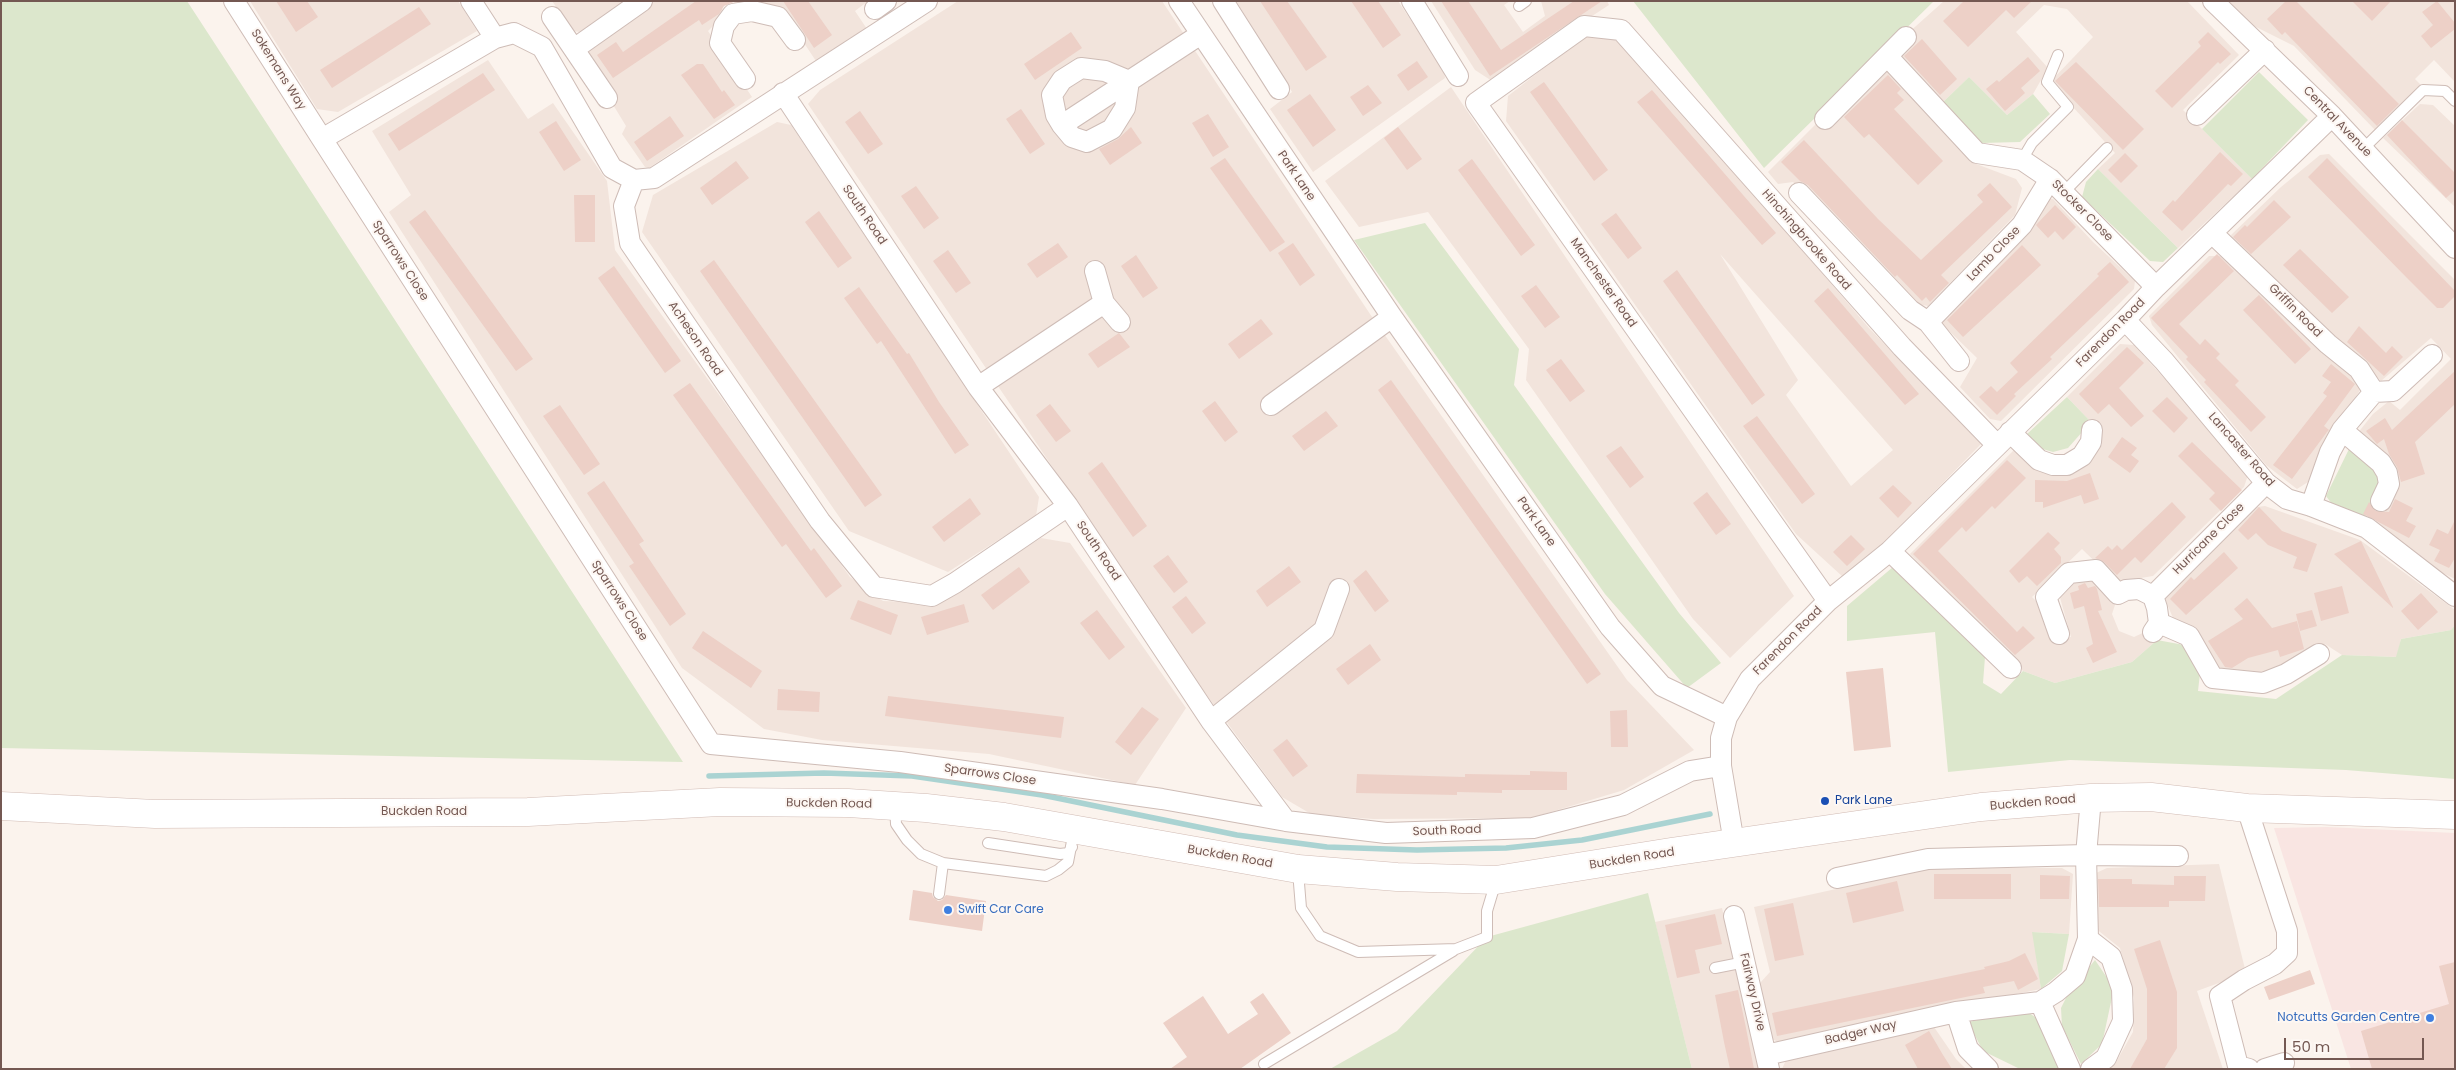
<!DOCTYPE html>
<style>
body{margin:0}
#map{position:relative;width:2456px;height:1070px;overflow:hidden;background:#fbf3ed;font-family:Poppins,sans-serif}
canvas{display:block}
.frame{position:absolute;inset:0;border:2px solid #745852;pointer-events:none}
.scale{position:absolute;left:2284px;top:1038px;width:140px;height:22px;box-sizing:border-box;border:2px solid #745852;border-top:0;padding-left:6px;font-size:15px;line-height:18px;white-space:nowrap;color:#745852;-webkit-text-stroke:4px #fdf7f3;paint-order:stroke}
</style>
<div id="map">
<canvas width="2456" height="1070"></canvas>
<div class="frame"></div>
<div class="scale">50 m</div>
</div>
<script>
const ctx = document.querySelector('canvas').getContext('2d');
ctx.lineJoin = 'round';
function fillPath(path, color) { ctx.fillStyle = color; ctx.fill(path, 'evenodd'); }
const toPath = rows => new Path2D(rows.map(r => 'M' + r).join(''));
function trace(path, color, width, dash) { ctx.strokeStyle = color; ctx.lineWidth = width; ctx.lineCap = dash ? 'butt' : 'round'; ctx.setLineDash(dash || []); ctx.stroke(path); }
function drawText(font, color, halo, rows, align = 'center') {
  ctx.font = font + ' Poppins,sans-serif'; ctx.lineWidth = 4; ctx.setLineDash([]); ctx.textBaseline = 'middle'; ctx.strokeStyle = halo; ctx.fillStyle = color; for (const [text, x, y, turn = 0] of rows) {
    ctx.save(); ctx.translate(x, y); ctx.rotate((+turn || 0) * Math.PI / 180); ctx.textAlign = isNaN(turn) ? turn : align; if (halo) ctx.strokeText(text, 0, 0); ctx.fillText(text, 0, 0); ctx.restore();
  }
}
fillPath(toPath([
 [250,1,458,1,477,31,338,112,317,109],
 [552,1,632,1,587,33,573,31],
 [655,1,717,1,725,14,708,31,752,97,649,168,645,167,622,134,626,126,612,103,617,96,588,57,591,45],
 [733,1,868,1,855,11,867,29,816,61,780,7,737,6],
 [958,1,1162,1,1370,314,1627,680,1694,750,1624,790,1531,818,1373,819,1311,814,1282,797,1200,686,808,104,820,90],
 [1236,1,1398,1,1444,70,1445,78,1313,172,1270,109,1292,92],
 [1431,1,1510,1,1504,5,1523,32,1545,16,1541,1,1607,1,1609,5,1492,81,1475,70],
 [1944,1,2187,1,2239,55,2183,110,2252,179,2178,248,2098,169,2115,153,2050,82,2093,37,2067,9,2044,5,2016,32,2048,68,2033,94,2007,115,1969,77,1941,104,1888,51],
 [2225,1,2455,1,2455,82,2434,60,2415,79,2421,85,2375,130,2294,46,2250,24],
 [1587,34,1618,35,1869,328,1981,444,1882,545,1843,577,1796,534,1506,121,1508,96],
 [1720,254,1893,450,1851,486,1786,395,1798,380],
 [488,60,528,119,553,103,607,181,615,250,850,577,883,601,939,603,1041,538,1070,543,1186,708,1135,785,989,754,822,740,764,729,682,668,389,212,411,195,372,131],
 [1879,61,1971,162,2016,179,2022,188,2015,215,1928,306,1918,304,1793,182,1778,184,1768,172],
 [1451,87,1794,596,1730,658,1693,619,1526,380,1529,349,1428,212,1359,227,1325,181],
 [2420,104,2433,105,2455,126,2455,207,2383,138],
 [777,122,791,125,1039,497,1036,516,948,572,849,531,642,232,653,195],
 [2329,154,2455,280,2455,579,2418,561,2375,523,2392,482,2357,434,2373,414,2389,401,2400,410,2451,359,2431,338,2381,381,2233,244,2231,235,2281,187,2320,155],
 [2045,198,2053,199,2093,242,2135,281,2134,289,2001,421,1990,419,1960,387,1977,358,1941,323],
 [2209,256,2221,256,2353,372,2362,387,2319,456,2308,482,2297,489,2266,465,2152,325,2149,316],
 [2120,344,2134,345,2249,472,2244,487,2153,576,2116,582,2082,549,2032,597,2048,613,2058,639,2071,637,2059,594,2069,584,2097,578,2117,599,2112,614,2119,631,2134,637,2147,631,2157,640,2132,662,2055,683,2023,671,1910,554,2016,448,2082,467,2102,445,2100,422,2091,422,2067,397],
 [2265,506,2360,540,2455,610,2455,625,2451,630,2401,639,2397,657,2342,655,2325,644,2281,669,2260,676,2219,672,2199,637,2173,618,2165,599,2257,507],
 [2219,864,2246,973,2197,991,2223,1069,2109,1069,2115,1064,2133,1032,2134,998,2120,948,2095,928,2094,874,2107,868],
 [1932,868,2062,868,2073,874,2069,934,2033,932,2041,989,1778,1042,1770,1038,1760,983,1770,972,1754,907],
 [1722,908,1759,1069,1692,1069,1655,922],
 [1934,1027,1956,1059,1966,1069,1782,1069,1786,1060]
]), '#f2e4dc');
fillPath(toPath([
 [2327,827,2455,833,2455,1069,2351,1069,2274,828]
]), '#f9e5e2');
fillPath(toPath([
 [1,1,187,1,683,762,1,748],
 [1633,1,1934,1,1764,168],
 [2259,72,2308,120,2252,179,2202,129],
 [1969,77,2007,115,2033,94,2050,114,2020,142,1981,143,1941,104],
 [2098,169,2178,248,2163,262,2150,261,2082,197,2086,182],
 [1425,223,1519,349,1514,385,1679,613,1721,663,1687,688,1605,594,1354,240],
 [2067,397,2091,422,2068,448,2053,452,2039,448,2027,434],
 [2350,447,2365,455,2383,482,2364,519,2335,508,2326,496],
 [1893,567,1985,657,1983,683,2001,694,2023,671,2055,683,2132,662,2157,640,2184,645,2200,673,2198,691,2276,699,2342,655,2396,657,2401,639,2451,630,2455,625,2455,779,2346,770,2070,760,1948,772,1935,632,1847,641,1847,606],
 [1648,893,1692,1069,1330,1069,1397,1031,1487,937],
 [2032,932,2069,934,2062,971,2041,989],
 [2095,960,2114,988,2102,1044,2081,1064,2062,1026,2061,1008,2069,992],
 [2026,1011,2038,1019,2059,1069,2020,1069,1983,1051,1968,1022]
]), '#dce7cc');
trace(toPath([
 [709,776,824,773,912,776,1042,795,1237,835,1327,847,1417,850,1506,848,1582,840,1710,814]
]), '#aad3d2', 5.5);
fillPath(toPath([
 [276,1,307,1,318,17,296,32],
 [696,1,736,1,724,6,719,14,702,25,699,20,613,78,597,55,616,42,623,52],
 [783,1,808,1,832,35,814,48],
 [1260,1,1287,1,1327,57,1306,71],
 [1351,1,1378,1,1401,35,1383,48],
 [1441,1,1468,1,1501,50,1574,1,1602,1,1490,76],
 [1964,1,2032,1,2014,18,2006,10,1968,47,1943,21],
 [2286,1,2296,1,2399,104,2377,126,2285,32,2282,35,2267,19],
 [2352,1,2391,1,2372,21],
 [2437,1,2455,23,2455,29,2431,48,2421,36,2433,25,2422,12],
 [419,7,431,24,332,88,320,70],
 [1071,32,1082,48,1035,80,1024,64],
 [2208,32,2231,54,2220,64,2218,62,2172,108,2155,91,2201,46,2198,42],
 [1922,39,1957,79,1940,95,1904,56],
 [2028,57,2040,71,2021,88,2025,93,2005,111,1986,89,1997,80,1999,82],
 [1417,61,1428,77,1408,91,1397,75],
 [2076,62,2144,129,2123,150,2055,81],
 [697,64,703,64,722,92,724,90,735,105,714,119,681,75],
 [483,73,495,90,399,151,388,134],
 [1888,75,1901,89,1897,93,1904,100,1894,109,1943,161,1918,185,1869,134,1864,138,1844,117],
 [1544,82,1608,170,1594,181,1530,92],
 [1368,85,1382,103,1363,116,1350,97],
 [1652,90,1776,233,1762,245,1637,102],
 [1310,94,1336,130,1313,147,1287,110],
 [1021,109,1045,144,1030,154,1006,119],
 [860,111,883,144,868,154,845,122],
 [1208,114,1229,147,1213,157,1192,123],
 [670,116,684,136,647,161,634,142],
 [2402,120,2455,173,2455,190,2446,198,2387,135],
 [556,121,581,160,564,171,539,132],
 [1131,127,1142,143,1110,165,1099,149,1118,139],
 [1398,127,1422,159,1407,170,1384,138],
 [1804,140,1878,219,1921,260,1983,202,1977,195,1990,183,2012,207,1941,275,1949,283,1930,302,1926,297,1922,301,1897,275,1895,277,1808,185,1800,181,1781,162],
 [2220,152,2243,174,2231,186,2228,184,2182,231,2162,212,2173,200,2175,202],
 [2125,153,2138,166,2121,183,2108,170],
 [1225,158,1285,242,1270,252,1210,168],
 [2327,158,2455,291,2455,296,2443,308,2437,308,2409,280,2308,177],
 [1472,159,1535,245,1521,256,1458,170],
 [736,161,749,178,712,205,700,188],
 [916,186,939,218,924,229,901,196],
 [574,195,595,195,595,242,575,242],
 [2274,200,2291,217,2251,254,2233,237,2245,225,2247,227],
 [2055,205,2076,227,2063,240,2055,231,2048,238,2036,225],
 [425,210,533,359,516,371,409,222],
 [819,211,852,258,838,268,805,222],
 [1616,213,1642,248,1628,259,1601,224],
 [1058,243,1068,257,1037,278,1027,264],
 [1293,243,1315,275,1300,286,1278,253],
 [2022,245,2041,265,1963,337,1947,320],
 [2300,249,2349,297,2332,313,2283,265],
 [948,250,971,283,956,293,933,261],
 [2217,254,2234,271,2179,324,2200,345,2205,339,2220,354,2216,358,2239,381,2235,385,2266,417,2251,432,2204,382,2206,380,2186,359,2188,357,2151,318],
 [1136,255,1158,288,1143,298,1121,266],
 [714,260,882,495,865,507,700,271],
 [2110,262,2129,282,2050,357,2052,359,2014,394,2016,396,1997,415,1979,397,1991,386,1997,392,2018,372,2010,363,2099,276,2097,274],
 [614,266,681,361,665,373,598,278],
 [1677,270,1765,395,1752,405,1663,281],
 [1536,285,1560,317,1545,328,1521,296],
 [859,287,907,354,909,353,939,402,969,445,955,454,881,341,877,344,844,298],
 [1828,288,1919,394,1905,405,1814,301],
 [2259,295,2311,349,2295,364,2243,310],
 [1261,319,1273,334,1239,359,1228,344],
 [2359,326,2386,353,2392,346,2403,357,2384,376,2347,342],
 [1119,333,1130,347,1098,368,1088,354],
 [2127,347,2144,363,2119,388,2144,416,2131,427,2109,404,2098,414,2079,394],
 [1561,359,1585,391,1570,402,1546,370],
 [2331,364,2355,384,2324,426,2329,430,2327,432,2292,479,2273,465,2327,396,2323,393,2331,382,2322,376],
 [2455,371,2455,404,2415,442,2425,474,2401,482,2397,467,2389,454,2384,439,2377,444,2366,431,2385,418,2392,430],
 [1391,380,1601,674,1587,684,1378,390],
 [690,383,811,551,814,548,842,586,826,598,786,544,782,547,673,395],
 [2167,397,2188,418,2174,433,2152,411],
 [1215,401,1238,432,1225,442,1202,411],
 [1050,404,1071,431,1056,442,1036,415],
 [560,405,600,464,584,475,543,416],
 [1326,411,1338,426,1304,451,1292,436],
 [1757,416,1815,494,1802,504,1743,426],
 [2122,437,2137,448,2131,455,2139,461,2130,473,2108,457],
 [2192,442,2242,490,2221,511,2209,499,2215,493,2178,456],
 [1621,446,1644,477,1630,488,1606,456],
 [2007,460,2026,478,1995,509,1992,506,1966,532,1962,527,1938,551,2017,632,2023,626,2035,638,2015,655,1913,554],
 [1102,462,1147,526,1133,537,1088,473],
 [2090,473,2099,499,2084,504,2081,495,2043,508,2043,502,2035,502,2035,480,2067,481],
 [604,481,644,541,639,544,686,614,670,626,629,566,634,563,587,493],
 [1893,485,1912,503,1898,518,1879,498],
 [1707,492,1731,524,1716,535,1693,503],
 [970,498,981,514,944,542,932,527],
 [2395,499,2413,508,2406,521,2416,526,2409,538,2363,514,2369,502,2376,511,2389,512],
 [2172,502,2186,517,2141,563,2135,557,2117,575,2104,562,2095,558,2108,546,2112,550,2117,545,2122,550],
 [2259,507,2282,531,2317,544,2307,572,2293,568,2297,557,2268,545,2256,533,2248,540,2238,530],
 [2455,520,2455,558,2449,568,2434,561,2440,550,2429,545,2437,529,2448,534],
 [2048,532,2060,543,2054,549,2061,557,2061,563,2037,586,2027,576,2019,583,2009,571],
 [1851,535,1865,549,1847,566,1833,552],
 [2361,541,2393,607,2393,608,2334,554],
 [2224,552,2238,568,2186,615,2170,599,2191,577,2194,580],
 [1168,555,1188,582,1174,593,1153,566],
 [1289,566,1301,582,1267,607,1256,591],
 [1019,567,1030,582,993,610,981,595],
 [1366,570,1389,601,1375,612,1353,581],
 [2085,583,2088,588,2095,586,2097,589,2102,610,2098,611,2117,652,2093,663,2086,648,2093,644,2084,606,2074,609,2070,593,2079,590,2078,586],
 [2342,586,2349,613,2321,621,2314,593],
 [2421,593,2438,612,2418,630,2401,611],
 [1186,596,1206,623,1192,634,1172,607],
 [2247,598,2272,628,2297,621,2304,649,2280,657,2278,650,2248,658,2232,668,2225,667,2208,641,2243,619,2234,609],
 [858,600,898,615,891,635,850,619],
 [964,604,969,622,927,635,921,617],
 [1097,610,1125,647,1109,660,1080,623],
 [2312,610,2317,626,2300,631,2296,614],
 [703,631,762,671,751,688,692,648],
 [1370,644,1381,660,1348,685,1336,669],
 [1883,668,1891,747,1854,751,1846,672],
 [778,689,820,692,819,712,777,710],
 [888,696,1064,717,1061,738,885,716],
 [1142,707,1159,719,1131,755,1115,742],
 [1627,710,1628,747,1611,747,1610,711],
 [1287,739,1308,766,1293,777,1273,750],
 [1530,771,1567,772,1567,790,1502,790,1502,793,1457,792,1457,795,1356,793,1357,774,1465,777,1465,774,1530,775],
 [1934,874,2011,874,2011,899,1934,899],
 [2040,875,2070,876,2069,899,2040,899],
 [2174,876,2206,876,2205,901,2169,901,2169,907,2099,907,2098,879,2132,879,2132,884,2174,885],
 [1897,881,1904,911,1853,923,1846,893],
 [913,890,932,893,933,897,938,901,942,900,946,895,986,901,982,931,909,920],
 [1793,903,1804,955,1775,961,1764,909],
 [1715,914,1722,944,1695,950,1700,973,1677,978,1665,925],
 [2160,940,2177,992,2177,1048,2164,1069,2130,1069,2147,1039,2147,989,2134,949],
 [2025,953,2038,979,2018,990,2014,981,1983,987,1985,993,1777,1036,1772,1013,1985,969,1984,967,2009,961],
 [2455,962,2455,1069,2372,1069,2361,1031,2449,1004,2439,966],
 [2310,970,2315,984,2269,1000,2264,987],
 [1738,990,1745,1023,1754,1069,1730,1069,1724,1042,1715,995],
 [1263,993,1291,1033,1240,1069,1170,1069,1187,1057,1163,1023,1203,996,1228,1034,1258,1014,1250,1002],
 [1929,1031,1943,1055,1952,1069,1918,1069,1905,1045]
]), '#edd0c7');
const service = toPath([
 [1519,6,1526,1],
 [2363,149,2423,90,2445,91,2455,101],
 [2022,160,2032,143,2068,107,2047,82,2058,55],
 [2064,192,2107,148],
 [895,806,896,824,907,840,921,854,943,863,1046,876,1058,870,1068,862,1074,831],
 [988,843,1060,854,1068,853,1072,847],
 [1298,871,1301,908,1320,936,1358,952,1456,949,1487,937,1487,911,1496,881],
 [939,894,943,863],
 [1715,968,1745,962],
 [1264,1064,1453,951]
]);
const minor = toPath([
 [234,1,322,139],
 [471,1,495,38],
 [927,1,654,178,634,180,624,206,630,243,820,521,874,587,932,596,955,583,1068,506],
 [1179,1,1392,317,1610,627,1662,686,1727,717],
 [1223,1,1279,89],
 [1412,1,1458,76],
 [2213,1,2332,116,2455,248],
 [875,9,886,1],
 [552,17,607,98],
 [574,49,642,1],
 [1888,57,1977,153,2022,160,2050,179,2156,287],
 [1081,68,1105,71,1129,81,1125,108,1112,129,1087,142,1072,137,1062,125,1056,115,1052,95,1062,80,1081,68],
 [745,79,720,43,724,26,733,14,752,11,778,17,795,40],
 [783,93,978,387,1068,506,1211,721,1286,821,1386,833,1533,828,1623,805,1690,771,1721,766],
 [2197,115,2265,50],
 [1825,119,1906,37],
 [1062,125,1201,34],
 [634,180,612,168,542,47,514,33,495,38,322,139,711,744,900,762,1162,799,1286,821],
 [1799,193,1910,310,1928,322,1959,361],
 [2212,233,2328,344,2359,369,2374,392,2342,430,2330,452,2311,506],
 [1095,271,1104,303,1120,322],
 [2125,320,2164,361,2266,483,2287,499,2311,506,2367,528,2455,596],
 [1928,322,2022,225,2050,179],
 [978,387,1104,303],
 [2374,392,2393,391,2432,355],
 [1271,405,1392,317],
 [2342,430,2381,463,2387,473,2389,484,2381,501],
 [2010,432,2039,460,2053,465,2067,465,2082,456,2091,442,2092,430],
 [1890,551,2011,668],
 [2153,596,2266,483],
 [1828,601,1476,103,1584,26,1621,30,1902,347,1997,445],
 [2159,623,2189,636,2213,678,2263,683,2286,674,2319,654],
 [2059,634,2046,597,2069,573,2096,570,2118,594,2126,590,2139,589,2153,596,2157,608,2159,623,2153,632],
 [1211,721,1324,630,1339,589],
 [2247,808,2287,931,2287,953,2275,964,2244,980,2220,996,2238,1066,2249,1069],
 [1734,843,1721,766,1721,738,1727,717,1750,679,1828,601,1890,551,2125,320,2156,287,2332,116],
 [1837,878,1928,859,2086,855,2178,856],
 [1734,916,1769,1069],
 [2088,939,2111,957,2122,989,2123,1021,2106,1058,2091,1069],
 [2040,1002,2070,1069],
 [1956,1012,1968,1049,1988,1069],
 [1766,1055,1956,1012,2040,1002,2056,992,2075,976,2088,939,2086,855,2091,798],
 [2265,1069,2284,1063]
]);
const secondary = toPath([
 [1,806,155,814,528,812,720,802,848,803,926,808,1004,817,1298,869,1397,877,1496,880,1671,852,1981,807,2091,798,2151,797,2247,808,2455,815]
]);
trace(service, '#cebcb6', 12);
trace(minor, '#cebcb6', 22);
trace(secondary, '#d1bbb4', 29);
trace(service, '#fff', 10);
trace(minor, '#fff', 20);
trace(secondary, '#fff', 28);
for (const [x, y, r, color] of [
 [1825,801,5,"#1a4fb4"],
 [948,910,5,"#3f7fe0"],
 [2430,1018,5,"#3f7fe0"]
]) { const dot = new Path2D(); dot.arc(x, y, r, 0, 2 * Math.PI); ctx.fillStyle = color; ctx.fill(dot); trace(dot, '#fdf7f3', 2); }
drawText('12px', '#745852', '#fdf7f3', [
 ["Sokemans Way",278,70,58],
 ["Central Avenue",2337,122,46],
 ["Park Lane",1296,176,56],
 ["Stocker Close",2082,211,45],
 ["South Road",864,215,56],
 ["Hinchingbrooke Road",1806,240,49],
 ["Lamb Close",1994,254,-46],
 ["Sparrows Close",400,261,57],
 ["Manchester Road",1603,283,55],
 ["Griffin Road",2295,311,45],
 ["Farendon Road",2111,333,-45],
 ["Acheson Road",695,339,56],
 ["Lancaster Road",2241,450,49],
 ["Park Lane",1536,522,55],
 ["Hurricane Close",2209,539,-45],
 ["South Road",1098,551,56],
 ["Sparrows Close",619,601,57],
 ["Farendon Road",1788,641,-45],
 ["Sparrows Close",990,775,8],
 ["Buckden Road",2033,803,-5],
 ["Buckden Road",829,804,1],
 ["Buckden Road",424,812],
 ["South Road",1447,831,-2],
 ["Buckden Road",1230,857,10],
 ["Buckden Road",1632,859,-9],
 ["Fairway Drive",1752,992,77],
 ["Badger Way",1861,1033,-13]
]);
drawText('12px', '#164399', '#fdf7f3', [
 ["Park Lane",1835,801]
], 'left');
drawText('12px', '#366cbe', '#fdf7f3', [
 ["Swift Car Care",958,910],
 ["Notcutts Garden Centre",2420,1018,"right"]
], 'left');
</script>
